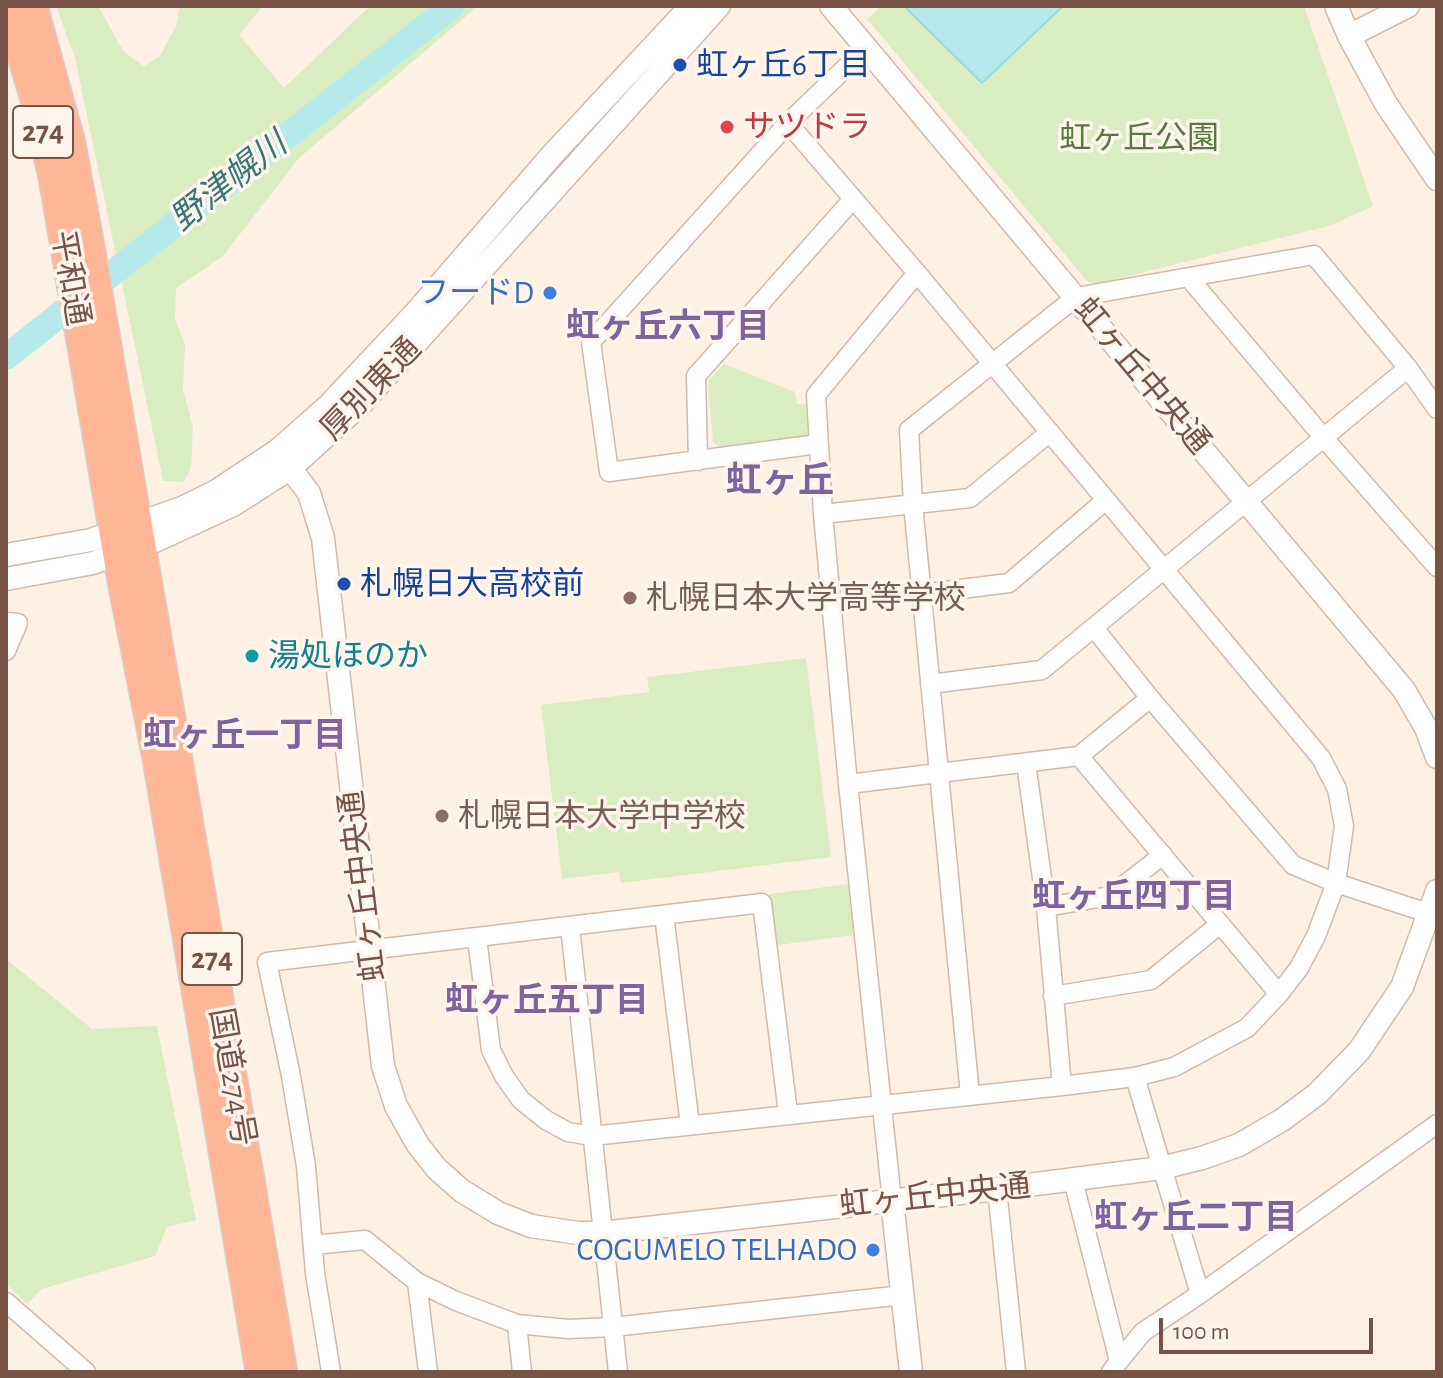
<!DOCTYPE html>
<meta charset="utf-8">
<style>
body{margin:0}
#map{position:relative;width:1443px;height:1378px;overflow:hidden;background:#fef0e3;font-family:"Alegreya Sans",sans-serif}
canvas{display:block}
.frame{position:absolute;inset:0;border:8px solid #795246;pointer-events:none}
.scale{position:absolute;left:1159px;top:1318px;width:214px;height:36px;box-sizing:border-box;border:4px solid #795246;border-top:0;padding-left:10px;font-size:24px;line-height:28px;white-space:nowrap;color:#795246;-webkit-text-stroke:6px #fff5ec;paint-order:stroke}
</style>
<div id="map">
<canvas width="1443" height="1378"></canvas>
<div class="frame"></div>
<div class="scale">100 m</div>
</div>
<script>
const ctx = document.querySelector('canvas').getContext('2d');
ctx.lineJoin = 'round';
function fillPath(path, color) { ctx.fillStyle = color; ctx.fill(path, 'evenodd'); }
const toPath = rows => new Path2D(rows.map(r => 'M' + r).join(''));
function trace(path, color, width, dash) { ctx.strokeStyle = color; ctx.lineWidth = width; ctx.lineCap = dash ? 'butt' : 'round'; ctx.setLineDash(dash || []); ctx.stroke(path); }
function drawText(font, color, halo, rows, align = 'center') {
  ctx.font = font + ' "Alegreya Sans","Noto Sans JP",sans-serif'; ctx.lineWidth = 7; ctx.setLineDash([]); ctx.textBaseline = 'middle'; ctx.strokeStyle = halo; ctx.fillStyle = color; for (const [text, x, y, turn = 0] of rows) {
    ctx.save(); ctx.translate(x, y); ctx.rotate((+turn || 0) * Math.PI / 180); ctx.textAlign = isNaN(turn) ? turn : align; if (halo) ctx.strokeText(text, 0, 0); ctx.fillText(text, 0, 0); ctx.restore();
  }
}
fillPath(toPath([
 [56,6,98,6,124,52,144,66,160,56,176,26,180,6,263,6,239,35,284,88,370,6,478,6,299,158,223,256,176,288,175,319,185,344,183,389,193,428,191,468,184,482,163,481,75,58],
 [882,6,1304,6,1373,206,1332,225,1097,284,1087,281,867,19],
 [724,364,795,392,797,404,808,404,811,437,721,449,713,442,708,381],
 [806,658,831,857,621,883,619,872,562,879,541,705,649,692,647,677],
 [848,884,855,935,777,945,770,894],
 [6,959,92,1029,157,1026,196,1220,167,1227,155,1256,42,1289,27,1304,6,1284]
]), '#d9edc0');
const water = toPath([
 [908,6,1063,6,982,83,906,8,908,6]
]);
fillPath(water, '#b6eaea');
trace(water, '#9bdcdd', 2);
trace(toPath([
 [6,357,452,6]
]), '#b6eaea', 26);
const minor = toPath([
 [1189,278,1323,437,1437,567],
 [818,444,609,472,591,342,788,123,866,48],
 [698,461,696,376,853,199],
 [823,514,970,498,1050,432],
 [921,594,1009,583,1106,500],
 [6,622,18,623,6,651],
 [1094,628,1150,698,1293,865,1336,883,1437,916],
 [930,684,1042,670,1408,368],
 [1079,756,1279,994],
 [1026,763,1046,907,1062,1086],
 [848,784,1079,756,1150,698],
 [1046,907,1110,896,1163,855],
 [664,915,690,1125],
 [570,926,618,1372],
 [477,938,491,1050,504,1076,521,1100,546,1120,568,1132,592,1136,1062,1086,1135,1077,1174,1067,1247,1028,1279,994,1299,968,1316,936,1336,883,1344,826,1337,789,1321,758,917,273,788,123],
 [1053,996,1151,980,1220,924],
 [1135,1077,1200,1294],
 [970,1095,913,504,909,430,1076,297,1314,255,1408,368,1437,409],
 [1073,1180,1119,1361,1111,1372],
 [997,1189,1016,1372],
 [892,1201,848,784,823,514,816,395,917,273],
 [313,1245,365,1240,417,1282,456,1301,517,1324,568,1329,613,1327,903,1295],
 [417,1282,428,1372],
 [6,1302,86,1372],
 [517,1324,522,1372],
 [1119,1361,1143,1332,1200,1294,1437,1124],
 [331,1372,315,1273,306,1166,291,1076,267,962,762,903,788,1113]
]);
const tertiary = toPath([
 [831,6,1404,690,1426,728,1437,757],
 [1336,6,1349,36,1386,104,1437,179],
 [1349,36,1408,6],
 [277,451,309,493,323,538,383,1066,396,1106,418,1145,437,1169,462,1191,498,1213,531,1226,578,1233,602,1233,997,1189,1161,1168,1202,1158,1239,1145,1282,1120,1317,1094,1359,1051,1402,987,1437,891],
 [6,555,91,540,182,508,215,492,277,451,328,406,418,310,552,155,691,6],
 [6,579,93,563,155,541,233,505,291,468,363,402,719,6],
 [892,1201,911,1372]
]);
const trunk = toPath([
 [7,6,35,100,53,178,122,582,157,759,260,1372],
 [33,6,71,143,89,240,283,1372]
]);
trace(minor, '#d3b8ab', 21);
trace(tertiary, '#d3b8ab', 25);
trace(trunk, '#d9cfcb', 31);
trace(minor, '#fff', 18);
trace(tertiary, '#fff', 22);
trace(trunk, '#feb697', 28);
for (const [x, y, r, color] of [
 [680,65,8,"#1a4fb4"],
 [727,127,8,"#e0444e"],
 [550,293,8,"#3f7fe0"],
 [344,584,8,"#1a4fb4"],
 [630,598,8,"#8d6e63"],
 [252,656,8,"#0f9aa8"],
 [442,816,8,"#8d6e63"],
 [873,1250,8,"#3f7fe0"]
]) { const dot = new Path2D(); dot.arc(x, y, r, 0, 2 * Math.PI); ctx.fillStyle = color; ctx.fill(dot); trace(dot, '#fff5ec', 3); }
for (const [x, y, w] of [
 [43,132,60],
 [212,959,60]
]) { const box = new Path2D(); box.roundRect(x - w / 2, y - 26, w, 52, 6); ctx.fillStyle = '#fff5ec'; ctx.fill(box); trace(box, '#795246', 2); }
drawText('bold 30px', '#795246', null, [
 ["274",43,132],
 ["274",212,959]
]);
drawText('32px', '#164399', '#fff5ec', [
 ["虹ヶ丘6丁目",696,65],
 ["札幌日大高校前",360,584]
], 'left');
drawText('32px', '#be3a42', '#fff5ec', [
 ["サツドラ",743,127]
], 'left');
drawText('32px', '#567a3b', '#fff5ec', [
 ["虹ヶ丘公園",1139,138]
]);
drawText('32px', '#795246', '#fff5ec', [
 ["平和通",70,278,80],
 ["虹ヶ丘中央通",1142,376,50],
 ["厚別東通",371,389,-46],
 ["虹ヶ丘中央通",363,886,-97],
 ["国道274号",232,1077,80],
 ["虹ヶ丘中央通",935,1196,-6]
]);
drawText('32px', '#366cbe', '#fff5ec', [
 ["フードD",534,293],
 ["COGUMELO TELHADO",857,1250]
], 'right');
drawText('32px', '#785e54', '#fff5ec', [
 ["札幌日本大学高等学校",646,598],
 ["札幌日本大学中学校",458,816]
], 'left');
drawText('32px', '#0d838f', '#fff5ec', [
 ["湯処ほのか",268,656]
], 'left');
drawText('italic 34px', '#357679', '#fff5ec', [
 ["野津幌川",229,182,-38]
]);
drawText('bold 34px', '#81619e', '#fff5ec', [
 ["虹ヶ丘六丁目",668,327],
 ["虹ヶ丘一丁目",245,736],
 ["虹ヶ丘四丁目",1134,897],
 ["虹ヶ丘五丁目",547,1001],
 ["虹ヶ丘二丁目",1196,1218]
]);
drawText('bold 36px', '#81619e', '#fff5ec', [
 ["虹ヶ丘",780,481]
]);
</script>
